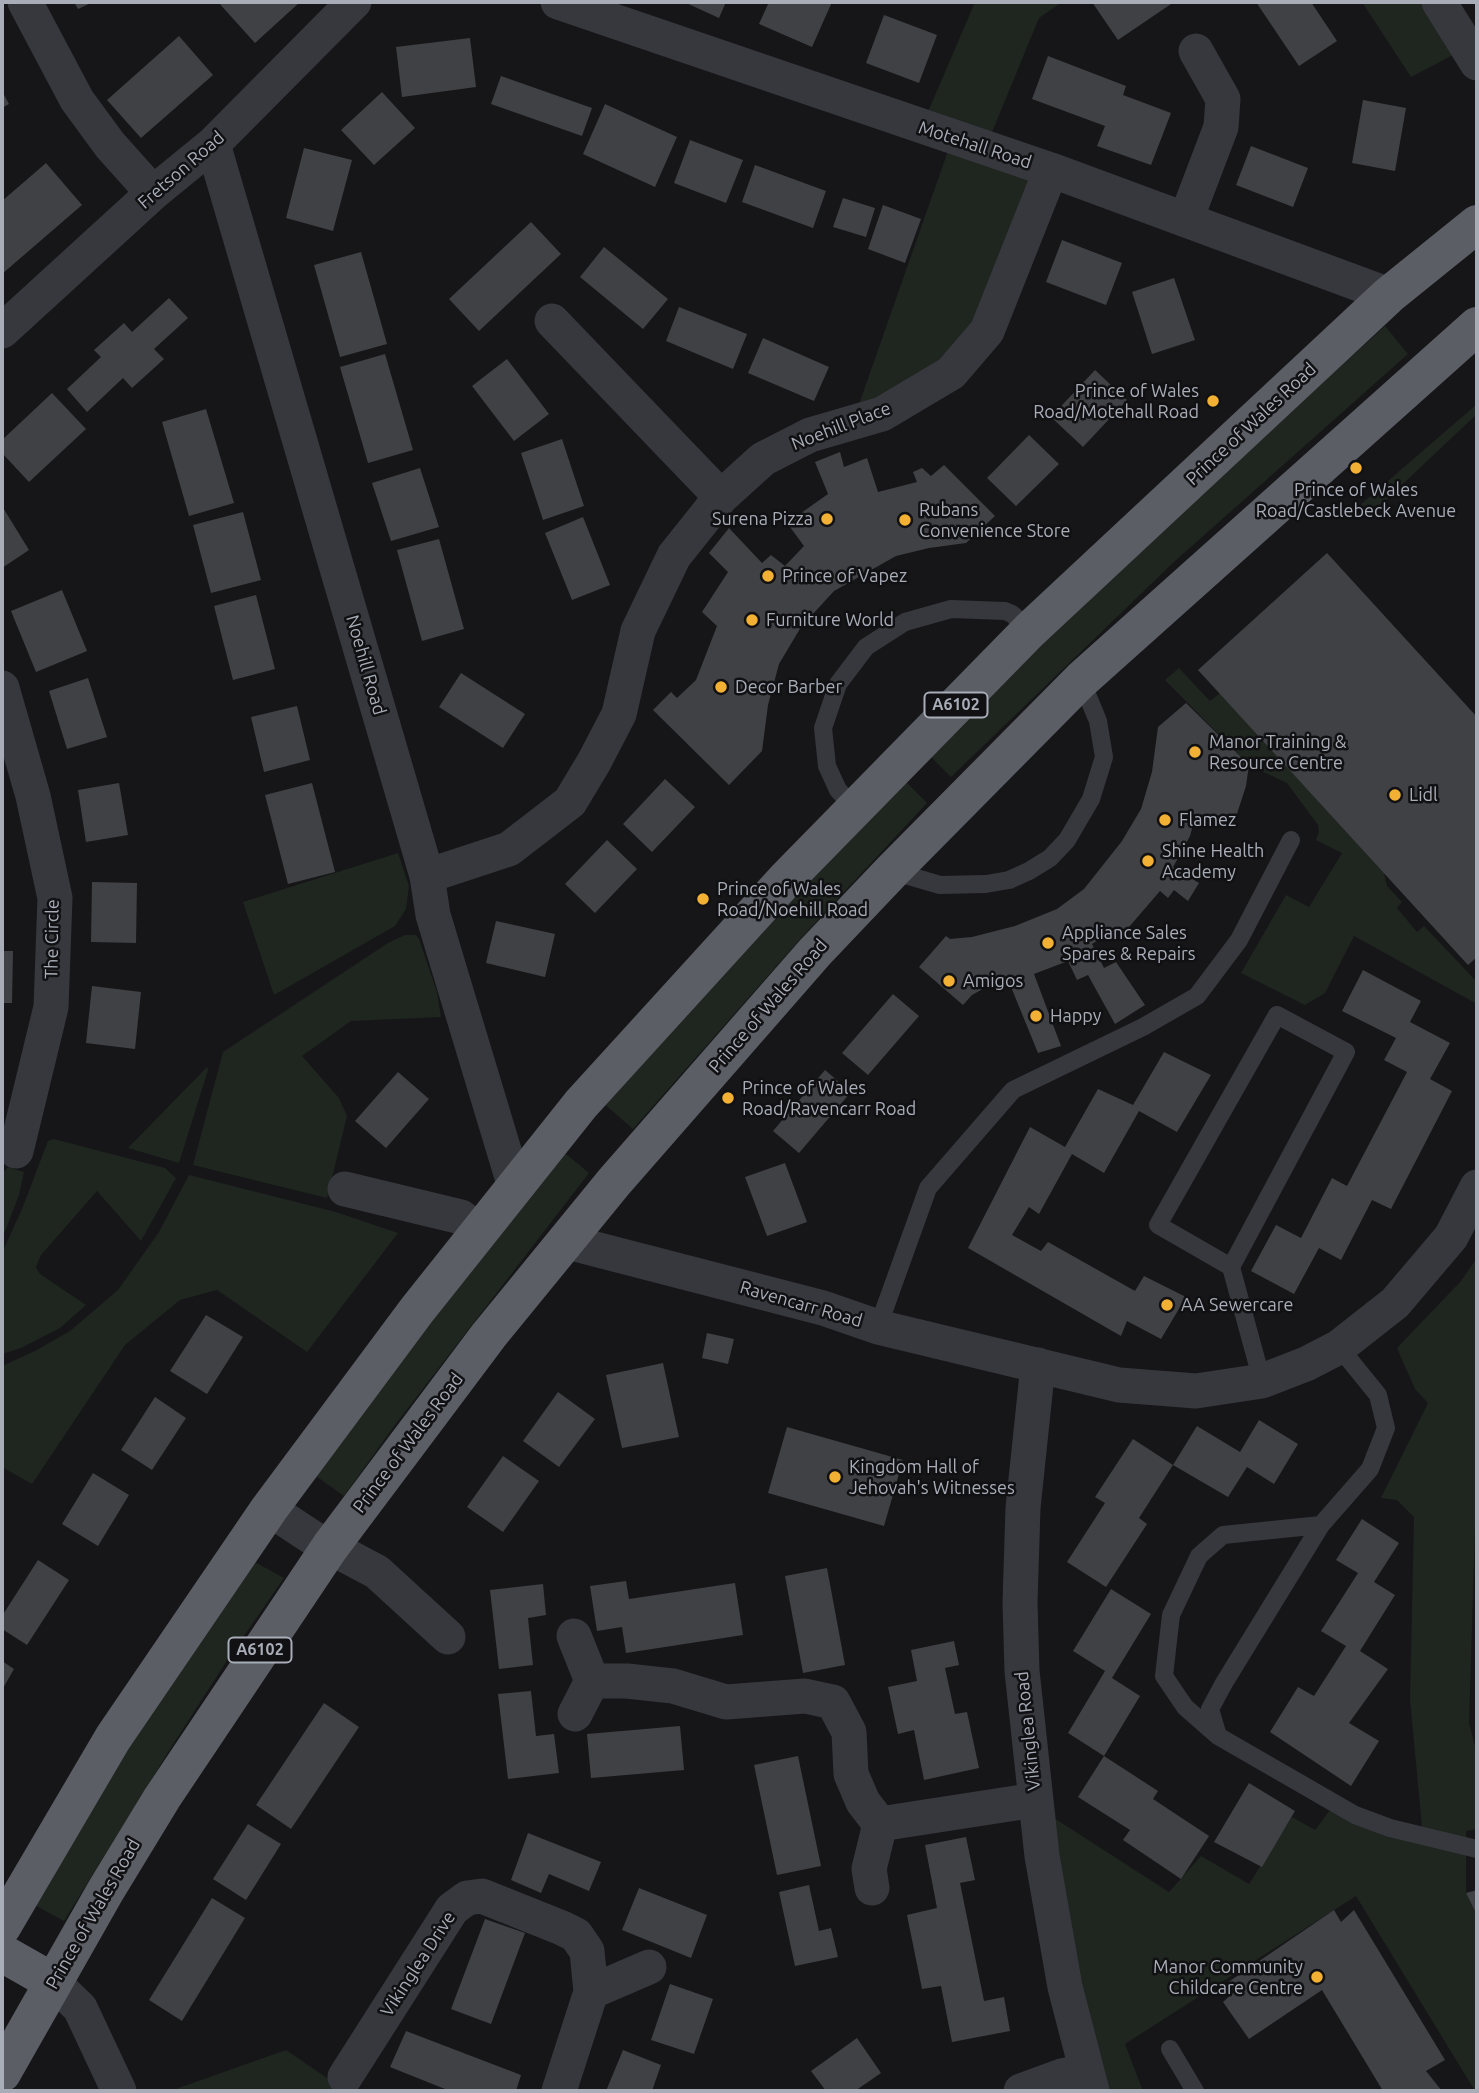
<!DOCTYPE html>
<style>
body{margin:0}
#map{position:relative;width:1479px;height:2093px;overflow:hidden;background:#161618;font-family:Ubuntu,sans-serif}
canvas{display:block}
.frame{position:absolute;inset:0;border:4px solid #a8adb8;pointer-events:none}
</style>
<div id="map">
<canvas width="1479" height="2093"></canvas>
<div class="frame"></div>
</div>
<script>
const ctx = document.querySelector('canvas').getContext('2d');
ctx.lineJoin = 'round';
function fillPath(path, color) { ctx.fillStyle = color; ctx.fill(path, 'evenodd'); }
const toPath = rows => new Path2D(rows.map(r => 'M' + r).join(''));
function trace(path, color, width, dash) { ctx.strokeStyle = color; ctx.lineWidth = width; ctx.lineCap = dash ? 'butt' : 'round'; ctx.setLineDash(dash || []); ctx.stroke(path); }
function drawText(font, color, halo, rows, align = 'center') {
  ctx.font = font + ' Ubuntu,sans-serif'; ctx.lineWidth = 5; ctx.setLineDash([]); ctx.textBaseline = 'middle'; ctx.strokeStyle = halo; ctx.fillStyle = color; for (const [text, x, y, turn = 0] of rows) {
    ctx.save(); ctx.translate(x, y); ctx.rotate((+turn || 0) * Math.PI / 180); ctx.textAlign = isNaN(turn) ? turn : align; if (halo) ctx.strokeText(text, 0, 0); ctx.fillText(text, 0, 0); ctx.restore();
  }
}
fillPath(toPath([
 [975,2,1062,2,1039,18,981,159,1041,180,987,320,932,392,852,424,949,148,918,135],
 [1362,2,1422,2,1455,54,1411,77],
 [1385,326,1408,354,1175,561,951,777,927,753,1216,479],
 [1477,404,1477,414,1369,516,1359,506],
 [1179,668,1210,701,1220,693,1384,873,1387,886,1402,902,1397,908,1417,932,1424,926,1477,982,1477,1004,1354,936,1325,993,1305,1005,1241,973,1286,895,1309,907,1342,853,1316,840,1319,832,1318,825,1287,783,1249,765,1165,680],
 [901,777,927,803,803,936,633,1129,603,1103],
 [398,853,409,886,406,909,395,926,274,995,243,902],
 [405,935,416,935,419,939,437,992,441,1017,351,1021,302,1056,339,1098,347,1116,327,1198,193,1165,223,1052,388,943],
 [207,1067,208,1070,179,1163,128,1148],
 [54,1139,165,1168,176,1178,141,1241,97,1191,41,1255,36,1267,40,1274,86,1305,60,1328,21,1348,2,1354,2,1253,22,1209,48,1141],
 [560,1149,589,1173,395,1425,344,1496,313,1474],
 [8,1167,24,1172,19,1195,2,1239,2,1174],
 [189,1175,336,1212,398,1233,307,1352,217,1290,180,1300,125,1345,32,1484,2,1467,2,1366,37,1350,70,1331,118,1290,159,1232],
 [1477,1258,1477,1463,1469,1723,1477,1754,1477,1829,1466,1831,1466,1893,1477,1915,1477,2091,1475,2091,1356,1896,1125,2044,1143,2091,1105,2091,1065,1915,1051,1816,1169,1892,1201,1856,1249,1884,1292,1817,1315,1830,1339,1798,1423,1838,1410,1699,1414,1517,1397,1500,1381,1498,1428,1403,1415,1389,1397,1348,1461,1281],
 [253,1561,284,1578,228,1659,172,1746,64,1921,31,1903,125,1753],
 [286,2050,346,2091,170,2091]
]), '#1e261f');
fillPath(toPath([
 [74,2,93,2,78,9],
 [218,2,300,2,255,43],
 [684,2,726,2,719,18],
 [769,2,832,2,812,47,759,24],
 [1092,2,1174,2,1118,40],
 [1256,2,1311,2,1337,41,1299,66],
 [884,15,937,35,919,83,866,63],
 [179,36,213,75,141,138,107,100],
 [470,38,476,87,402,97,396,47],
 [1048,56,1126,86,1123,95,1171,113,1151,165,1097,146,1105,126,1032,99],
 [501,76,592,108,582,136,491,104],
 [2,91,9,104,2,108],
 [382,92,415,128,374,165,341,130],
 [1363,100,1406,108,1395,171,1352,163],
 [605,104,677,137,655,187,583,154],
 [690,140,743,160,726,203,674,183],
 [1251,146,1308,168,1293,207,1236,185],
 [304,148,352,160,333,231,286,218],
 [46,163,82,205,2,274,2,201],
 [755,165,826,191,813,228,742,202],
 [843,198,875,208,866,237,833,227],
 [883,205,921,219,905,263,868,249],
 [531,222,561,254,479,331,449,299],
 [1062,240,1122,263,1106,305,1046,282],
 [604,247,668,299,643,329,580,277],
 [361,252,387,344,340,357,314,265],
 [1174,278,1195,340,1152,354,1132,292],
 [169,298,188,318,154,349,164,359,132,388,123,378,87,412,67,389,101,357,94,350,124,323,132,332],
 [679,307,747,334,733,369,666,341],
 [763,338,829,367,814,401,748,373],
 [385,354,413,450,368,463,340,367],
 [507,359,549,414,514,441,472,386],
 [1095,370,1127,400,1083,447,1051,417],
 [52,393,86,429,29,482,2,453,2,440],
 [206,409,234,503,189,516,162,422],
 [1029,435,1059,464,1016,506,987,478],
 [562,439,584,506,543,520,521,453],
 [840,452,844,467,867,458,878,492,917,482,913,472,922,468,931,476,944,465,995,516,966,543,929,548,896,556,834,591,801,627,779,664,768,705,762,751,729,785,653,710,671,692,677,698,696,680,717,626,702,612,728,572,709,553,729,528,762,563,771,555,785,566,804,546,787,523,828,494,815,462],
 [420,468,439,527,391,541,372,483],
 [2,506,29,550,2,568],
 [243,512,261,580,211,593,193,525],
 [583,517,610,585,572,600,545,533],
 [439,539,464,629,422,641,397,550],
 [1327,553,1477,717,1477,957,1468,965,1198,670],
 [62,590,87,651,36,672,11,611],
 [256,595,275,669,233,680,214,606],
 [461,673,525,714,503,748,439,707],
 [88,678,107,737,67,749,49,691],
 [1186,703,1249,765,1246,786,1233,826,1196,814,1190,836,1173,867,1199,883,1188,901,1174,890,1168,898,1160,891,1117,941,1109,933,1092,944,1104,968,1116,962,1145,1005,1115,1024,1088,975,1077,980,1068,961,1034,974,1061,1046,1038,1053,1009,982,988,986,972,995,963,1005,919,967,946,936,950,939,972,937,1015,926,1057,909,1084,889,1122,841,1141,809,1152,772,1158,727],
 [297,706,310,760,264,772,251,717],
 [665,779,695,807,652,852,623,824],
 [119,783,128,835,86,842,78,790],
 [312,783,335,872,288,884,265,795],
 [607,840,637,869,595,913,565,884],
 [92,882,137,883,136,943,91,942],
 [496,921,555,934,545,977,486,963],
 [2,951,13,951,12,1003,2,1003],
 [1363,970,1421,1001,1410,1022,1450,1043,1430,1079,1452,1091,1391,1209,1372,1200,1341,1260,1319,1248,1294,1294,1251,1271,1276,1225,1301,1238,1332,1178,1347,1186,1407,1072,1384,1060,1396,1038,1342,1011],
 [92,986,141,992,135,1049,86,1043],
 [893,994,919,1016,868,1075,842,1053],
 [1164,1052,1211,1075,1177,1132,1139,1111,1104,1173,1072,1154,1039,1214,1029,1207,1012,1235,1041,1251,1048,1242,1135,1291,1144,1276,1186,1297,1161,1339,1127,1321,1121,1336,968,1248,1030,1127,1065,1147,1098,1089,1133,1105],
 [825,1070,851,1092,799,1153,773,1131],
 [398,1072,429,1099,386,1148,355,1121],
 [785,1163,807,1222,767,1236,745,1177],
 [206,1315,243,1337,207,1394,170,1371],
 [707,1333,734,1339,728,1364,702,1358],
 [663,1363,679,1437,622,1448,606,1375],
 [558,1392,595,1419,559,1467,523,1441],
 [155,1397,186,1418,152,1470,121,1450],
 [1259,1420,1298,1444,1274,1484,1247,1467,1228,1497,1173,1465,1139,1518,1147,1524,1106,1587,1067,1562,1105,1503,1095,1497,1133,1439,1173,1465,1197,1426,1240,1452],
 [787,1427,903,1460,884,1526,768,1493],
 [503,1456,539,1481,503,1532,467,1507],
 [93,1473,129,1495,98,1546,62,1524],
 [1362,1519,1399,1543,1374,1582,1395,1595,1360,1651,1388,1669,1349,1723,1379,1741,1351,1786,1270,1732,1298,1687,1314,1696,1346,1646,1321,1631,1358,1573,1336,1560],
 [38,1560,69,1580,27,1645,2,1629,2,1616],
 [827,1568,845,1665,803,1673,785,1576],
 [626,1581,629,1599,735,1583,743,1635,626,1653,622,1627,597,1631,590,1586],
 [543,1584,546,1615,528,1618,533,1665,499,1669,490,1590],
 [1111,1589,1151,1614,1112,1678,1140,1696,1104,1756,1068,1733,1105,1671,1073,1651],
 [954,1641,959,1665,945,1668,955,1714,967,1712,979,1768,924,1780,914,1730,898,1734,888,1687,917,1681,911,1650],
 [2,1661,14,1669,2,1690],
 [531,1691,536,1736,554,1734,559,1773,508,1779,498,1694],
 [324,1703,359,1727,291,1829,256,1805],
 [680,1726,684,1770,591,1778,587,1734],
 [798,1756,821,1866,777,1875,754,1765],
 [1104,1756,1158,1791,1153,1799,1209,1836,1181,1879,1123,1840,1130,1830,1078,1797],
 [1249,1783,1295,1811,1262,1867,1214,1842],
 [248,1824,281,1844,246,1900,213,1879],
 [528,1833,601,1862,589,1891,549,1874,541,1893,511,1880],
 [966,1837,975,1880,960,1883,984,2001,1004,1997,1010,2031,952,2042,941,1986,922,1989,907,1915,937,1908,925,1845],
 [809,1885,819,1931,831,1928,838,1957,795,1966,779,1892],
 [639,1888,707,1915,691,1958,622,1930],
 [1477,1890,1477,1915,1466,1893],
 [212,1898,245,1918,182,2021,149,2000],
 [1334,1910,1341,1922,1354,1910,1445,2060,1426,2071,1442,2091,1383,2091,1322,1990,1249,2039,1223,2002,1234,1992,1227,1983],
 [485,1919,525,1933,491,2024,451,2009],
 [670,1984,713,1999,694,2054,651,2040],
 [406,2031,521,2075,516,2091,450,2091,390,2067],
 [857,2038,881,2073,855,2091,826,2091,811,2071],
 [623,2050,661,2065,652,2091,606,2091]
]), '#404145');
trace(toPath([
 [854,807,838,790,827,766,823,728,838,684,866,647,905,622,951,609,1005,611,1012,614,1030,630],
 [892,871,940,885,986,884,1009,880,1029,871,1050,858,1067,840,1091,799,1104,757,1098,721,1081,680],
 [1231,1267,1158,1225,1277,1015,1346,1052,1231,1267,1262,1381],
 [878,1327,928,1188,1013,1090,1143,1027,1197,996,1239,940,1291,840],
 [1321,1525,1223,1535,1199,1556,1171,1615,1164,1676,1185,1707,1218,1736,1355,1815,1390,1828,1477,1849],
 [1218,1736,1210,1709,1224,1683,1321,1525,1370,1469,1386,1428,1378,1395,1339,1347],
 [1170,2049,1195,2091]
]), '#37383d', 18);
trace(toPath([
 [25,2,77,100,110,145,153,193],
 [558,2,1051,170,1389,295],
 [1439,2,1477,63],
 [213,144,427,876,433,915,515,1187],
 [1186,219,1221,127,1223,99,1196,51],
 [552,321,721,497],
 [2,331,153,193,213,144,354,2],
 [2,688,33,796,55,898,51,1007,16,1151],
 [427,876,509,849,570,802,594,762,619,714,638,631,674,556,721,497,763,459,810,435,882,414,951,373,987,331,1051,170],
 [345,1189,461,1217,479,1231],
 [564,1241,823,1308,878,1327,1119,1385,1196,1391,1262,1381,1306,1364,1339,1347,1395,1303,1451,1237,1477,1187],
 [1038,1365,1023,1508,1020,1602,1022,1671,1042,1856,1065,1987,1092,2091],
 [269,1509,313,1538,377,1572,448,1637],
 [574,1636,592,1681,575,1714],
 [592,1681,627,1681,673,1686,726,1702,805,1696,833,1702,849,1732,851,1774,863,1802,880,1824,1035,1800],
 [872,1888,869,1869,880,1824],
 [53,1982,80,2008,119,2091],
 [591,1992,649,1967],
 [345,2077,452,1909,467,1898,482,1896,562,1928,576,1935,587,1951,591,1992,559,2091],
 [1021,2091,1062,2076,1086,2071]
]), '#37383d', 35);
trace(toPath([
 [2,1927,113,1738,269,1509,417,1310,581,1104,786,879,1030,630,1389,295,1477,224],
 [2,1953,53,1982],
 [2,2073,106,1890,162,1798,330,1547,489,1335,614,1182,815,952,892,871,1081,680,1477,326]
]), '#5b5e65', 38);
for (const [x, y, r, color] of [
 [1213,401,7,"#f2b134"],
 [1356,468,7,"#f2b134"],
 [827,519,7,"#f2b134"],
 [905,520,7,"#f2b134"],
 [768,576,7,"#f2b134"],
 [752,620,7,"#f2b134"],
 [721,687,7,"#f2b134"],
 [1195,752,7,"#f2b134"],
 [1395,795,7,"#f2b134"],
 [1165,820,7,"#f2b134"],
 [1148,861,7,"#f2b134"],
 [703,899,7,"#f2b134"],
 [1048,943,7,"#f2b134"],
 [949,981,7,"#f2b134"],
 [1036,1016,7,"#f2b134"],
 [728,1098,7,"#f2b134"],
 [1167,1305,7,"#f2b134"],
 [835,1477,7,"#f2b134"],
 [1317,1977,7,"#f2b134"]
]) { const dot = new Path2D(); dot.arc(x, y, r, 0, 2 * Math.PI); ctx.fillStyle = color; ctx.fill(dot); trace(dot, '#111113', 2.5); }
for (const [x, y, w] of [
 [956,705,63],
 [260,1650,63]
]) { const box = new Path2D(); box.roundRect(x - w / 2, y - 12.5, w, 25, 5); ctx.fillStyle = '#111113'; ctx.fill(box); trace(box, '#a8adb8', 2); }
drawText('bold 16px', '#a8adb8', null, [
 ["A6102",956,705],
 ["A6102",260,1650]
]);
drawText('18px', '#a8adb8', '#111113', [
 ["Motehall Road",975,145,18],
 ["Fretson Road",181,170,-41],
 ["Prince of Wales Road",1251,424,-43],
 ["Noehill Place",841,426,-21],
 ["Noehill Road",366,665,74],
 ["The Circle",52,939,-89],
 ["Prince of Wales Road",768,1006,-49],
 ["Ravencarr Road",801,1304,16],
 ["Prince of Wales Road",408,1443,-53],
 ["Vikinglea Road",1028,1731,-96],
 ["Prince of Wales Road",93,1914,-60],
 ["Vikinglea Drive",418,1964,-57]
]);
drawText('18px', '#a8adb8', '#111113', [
 ["Prince of Wales",1199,391,"right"],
 ["Road/Motehall Road",1199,412,"right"],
 ["Prince of Wales",1356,490,"center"],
 ["Road/Castlebeck Avenue",1356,511,"center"],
 ["Rubans",919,510],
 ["Convenience Store",919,531],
 ["Surena Pizza",813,519,"right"],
 ["Prince of Vapez",782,576],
 ["Furniture World",766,620],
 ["Decor Barber",735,687],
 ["Manor Training &",1209,742],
 ["Resource Centre",1209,763],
 ["Lidl",1409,795],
 ["Flamez",1179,820],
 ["Shine Health",1162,851],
 ["Academy",1162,872],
 ["Prince of Wales",717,889],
 ["Road/Noehill Road",717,910],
 ["Appliance Sales",1062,933],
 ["Spares & Repairs",1062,954],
 ["Amigos",963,981],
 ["Happy",1050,1016],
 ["Prince of Wales",742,1088],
 ["Road/Ravencarr Road",742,1109],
 ["AA Sewercare",1181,1305],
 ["Kingdom Hall of",849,1467],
 ["Jehovah's Witnesses",849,1488],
 ["Manor Community",1303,1967,"right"],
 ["Childcare Centre",1303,1988,"right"]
], 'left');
</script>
